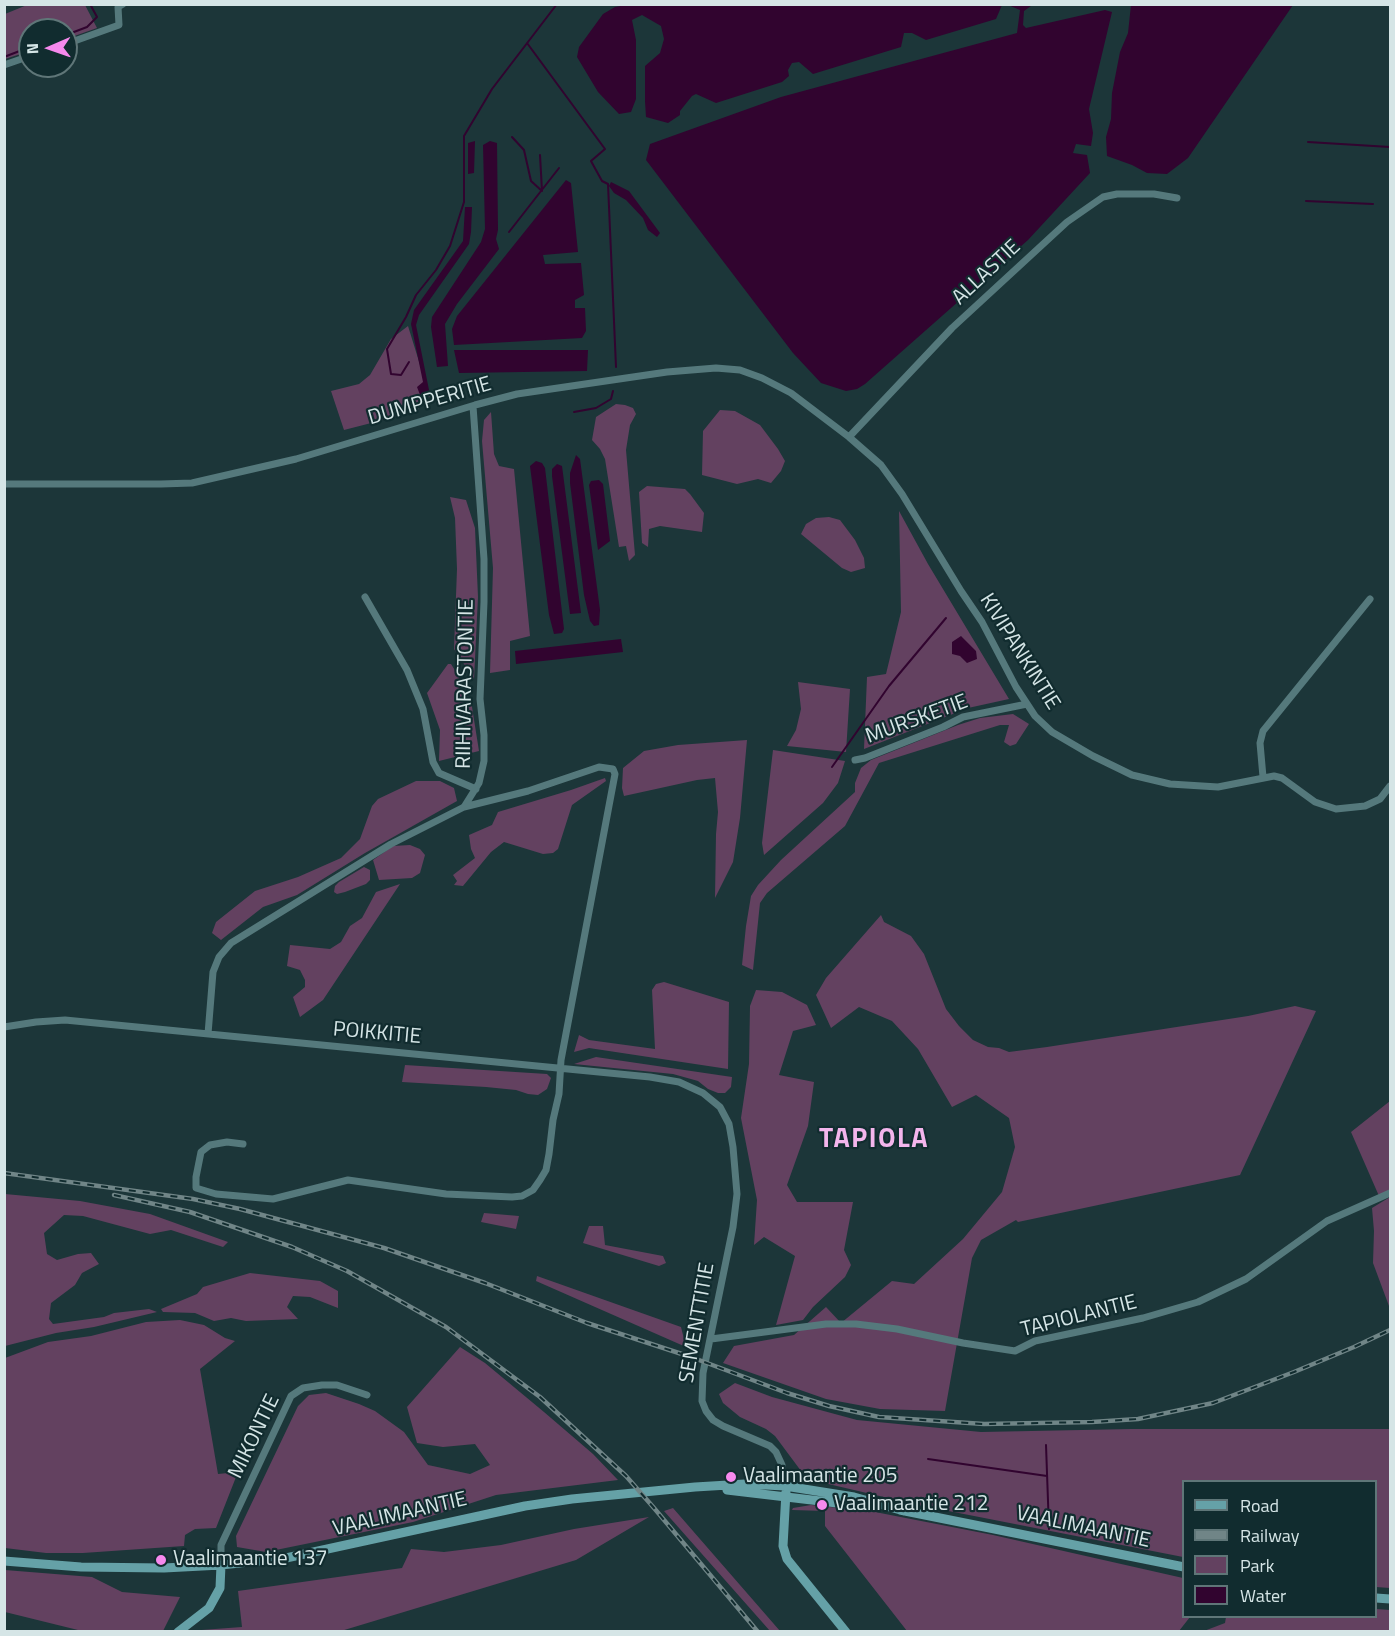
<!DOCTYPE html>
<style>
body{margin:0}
#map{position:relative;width:1395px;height:1636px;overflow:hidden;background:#1c3639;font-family:"Titillium Web",sans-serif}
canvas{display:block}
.frame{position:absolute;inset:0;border:6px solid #d5e5e6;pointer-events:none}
.legend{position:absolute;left:1182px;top:1480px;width:195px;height:138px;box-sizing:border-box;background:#112c2f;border:2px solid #5f7678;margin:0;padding:8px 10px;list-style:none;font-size:18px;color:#d5e5e6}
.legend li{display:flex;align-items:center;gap:12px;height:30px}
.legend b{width:30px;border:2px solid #5f7678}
.north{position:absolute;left:18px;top:18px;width:60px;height:60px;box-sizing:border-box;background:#112c2f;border:2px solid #5f7678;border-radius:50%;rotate:268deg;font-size:16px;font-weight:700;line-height:24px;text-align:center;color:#d5e5e6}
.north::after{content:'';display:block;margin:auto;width:21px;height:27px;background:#f689ed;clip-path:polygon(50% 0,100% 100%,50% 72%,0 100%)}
</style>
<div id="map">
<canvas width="1395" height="1636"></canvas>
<div class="frame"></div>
<ul class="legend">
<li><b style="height:8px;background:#65a1a7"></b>Road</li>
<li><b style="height:8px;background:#708587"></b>Railway</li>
<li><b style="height:16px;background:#634160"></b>Park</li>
<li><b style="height:16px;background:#31042f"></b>Water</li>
</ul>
<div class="north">N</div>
</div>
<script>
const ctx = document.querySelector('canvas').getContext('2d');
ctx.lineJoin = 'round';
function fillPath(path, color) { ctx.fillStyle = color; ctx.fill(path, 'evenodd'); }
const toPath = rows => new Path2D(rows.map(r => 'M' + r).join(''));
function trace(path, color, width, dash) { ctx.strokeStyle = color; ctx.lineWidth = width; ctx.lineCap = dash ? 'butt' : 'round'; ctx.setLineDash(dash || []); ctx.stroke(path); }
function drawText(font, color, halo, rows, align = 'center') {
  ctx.font = font + ' "Titillium Web",sans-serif'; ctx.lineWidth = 4.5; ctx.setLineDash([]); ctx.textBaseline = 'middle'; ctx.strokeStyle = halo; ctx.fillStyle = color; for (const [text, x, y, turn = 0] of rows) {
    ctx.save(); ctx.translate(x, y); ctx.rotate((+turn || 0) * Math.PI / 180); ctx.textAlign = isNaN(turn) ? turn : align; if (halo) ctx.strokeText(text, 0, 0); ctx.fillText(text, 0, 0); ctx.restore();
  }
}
fillPath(toPath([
 [27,5,85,5,97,28,66,39,66,30,30,30,30,51,5,59,5,14],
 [408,326,430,397,420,395,418,411,344,430,331,391,359,384,370,375,391,339],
 [616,404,625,405,633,408,636,414,630,425,626,450,635,555,629,561,626,546,619,547,605,459,600,449,592,440,596,417],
 [720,410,735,411,760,425,778,449,785,461,781,471,771,483,758,479,737,484,702,475,703,431],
 [491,412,494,454,499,466,514,469,530,636,510,641,510,670,490,673,493,568,482,441,484,420],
 [647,486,685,489,690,494,704,513,702,532,660,526,649,529,648,547,642,543,639,492],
 [450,497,466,500,475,528,478,597,474,679,454,649,457,569,455,518],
 [899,511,928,564,1009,699,968,708,864,749,867,677,886,674,901,612],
 [829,517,840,520,855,540,864,558,865,568,851,572,842,568,801,534,806,524,816,518],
 [448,664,451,664,464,685,472,707,479,751,439,761,440,730,427,693],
 [798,682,850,689,846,752,787,746,796,730,801,709],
 [1013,714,1029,724,1016,744,1010,746,1004,742,1009,725,1000,725,879,763,845,826,767,893,760,903,753,970,742,965,746,926,751,896,758,885,781,860,855,792,855,783,861,768,871,760,958,725,980,718],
 [747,740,740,818,733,862,715,898,716,834,718,812,715,778,697,780,624,796,622,788,623,768,644,751,678,745],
 [773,750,845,761,838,783,823,803,764,855,762,843],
 [605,778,606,781,572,805,558,849,553,853,543,854,504,842,491,852,463,886,454,885,457,881,453,875,475,858,471,849,469,835,492,825,498,812,571,790],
 [416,781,440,781,454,788,457,801,365,853,297,895,263,907,221,940,212,933,216,922,255,891,298,877,341,858,360,839,372,806,378,799],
 [410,845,420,849,425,855,420,873,412,878,379,880,373,860,393,846],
 [364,867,370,870,370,880,366,884,345,892,337,894,334,892,335,886,339,882],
 [400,884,323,1000,300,1017,293,997,305,987,305,980,300,970,287,966,290,945,330,949,341,942,350,926,362,918,376,892],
 [881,915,884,922,911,936,924,954,946,1009,959,1026,973,1040,988,1047,999,1048,1009,1052,1047,1047,1248,1016,1295,1006,1316,1011,1240,1175,1018,1222,1016,1220,981,1240,972,1258,945,1411,880,1409,826,1399,723,1363,734,1346,794,1335,826,1307,841,1323,892,1281,914,1284,963,1239,1002,1192,1015,1147,1009,1118,976,1095,952,1107,918,1049,892,1021,859,1007,831,1028,816,995,826,978],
 [664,982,729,1002,728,1069,589,1048,574,1052,579,1035,589,1040,655,1049,652,990,656,984],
 [756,990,782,992,807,1005,816,1025,793,1031,779,1075,814,1082,808,1126,787,1185,797,1202,853,1202,844,1250,851,1265,845,1277,813,1307,803,1320,776,1325,795,1256,764,1237,754,1245,757,1200,741,1118,749,1064,750,1006],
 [596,1057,732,1077,731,1087,725,1093,718,1093,708,1089,698,1081,673,1074,574,1064],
 [405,1065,547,1074,551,1078,547,1089,538,1095,528,1094,516,1090,486,1087,402,1082],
 [1390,1101,1390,1191,1379,1196,1351,1132],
 [5,1194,80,1201,150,1214,228,1242,223,1247,171,1230,150,1234,83,1216,64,1215,44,1233,47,1254,57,1260,78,1254,91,1253,99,1264,82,1273,75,1285,51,1303,49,1319,53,1324,104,1317,114,1313,149,1309,157,1312,94,1327,56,1333,5,1346],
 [1390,1197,1390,1306,1389,1306,1373,1263,1374,1231,1372,1208],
 [484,1213,519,1216,516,1229,481,1222],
 [589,1226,603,1226,605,1245,663,1256,666,1263,659,1266,583,1243],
 [250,1273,320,1281,338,1291,338,1308,310,1297,293,1296,287,1307,298,1319,246,1321,231,1318,214,1321,195,1313,163,1312,161,1309,197,1294,203,1287],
 [537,1276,681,1327,686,1347,536,1281],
 [180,1320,204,1325,225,1338,235,1341,200,1369,218,1474,238,1472,216,1528,195,1529,185,1535,184,1546,83,1553,46,1553,5,1548,5,1358,48,1342,91,1336,146,1322],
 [460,1347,485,1363,544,1412,593,1454,618,1480,496,1495,413,1522,266,1552,237,1547,236,1536,298,1406,309,1395,326,1393,359,1404,375,1411,404,1432,428,1465,470,1474,490,1465,475,1444,443,1447,417,1443,407,1407],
 [735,1383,772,1397,857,1420,981,1432,1132,1429,1390,1429,1390,1588,1376,1587,1376,1482,1184,1482,1183,1557,918,1505,807,1479,775,1436,766,1429,740,1417,723,1403,719,1394],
 [811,1505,875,1512,993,1535,1183,1578,1184,1616,1190,1617,1179,1631,907,1631,825,1526,825,1511,792,1510,793,1508],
 [673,1508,780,1631,770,1631,664,1511],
 [649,1517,576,1560,341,1631,188,1631,242,1627,238,1591,402,1568,411,1549,444,1552,501,1545,574,1529],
 [5,1570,92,1577,122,1592,180,1597,163,1631,82,1631,5,1612],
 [1376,1609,1390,1610,1390,1631,1204,1631,1225,1623,1226,1617,1376,1616]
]), '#634160');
fillPath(toPath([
 [631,4,1002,4,1002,5,996,19,926,40,912,33,904,33,901,47,813,74,799,62,792,63,788,70,789,76,782,82,716,103,696,94,692,96,680,111,680,115,668,123,646,117,645,101,645,66,660,53,664,39,661,26,642,15,632,20,636,40,636,99,631,112,619,114,598,92,577,57,579,47,603,14,615,7],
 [1008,5,1048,5,1031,6,1024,11,1023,25,1026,28,1105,10,1112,12,1089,109,1093,133,1091,146,1076,144,1073,153,1087,155,1090,173,1028,240,865,384,857,389,846,391,821,383,793,353,646,160,650,144,781,97,1017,33,1020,10],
 [1131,5,1293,5,1188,158,1167,174,1147,173,1132,165,1107,156,1106,137,1111,119,1112,93,1120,52,1128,33],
 [475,141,474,173,468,174,468,143],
 [490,141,497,143,498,230,496,239,499,249,457,304,445,324,448,366,437,367,431,327,432,317,481,242,485,229,483,145],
 [566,180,571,183,578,252,543,255,545,264,581,263,584,295,575,300,575,308,585,308,586,331,582,338,454,345,452,329,457,316],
 [611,182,629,191,660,233,657,237,648,230,643,218,626,200,614,193,609,186],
 [465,207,472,207,471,232,469,244,419,315,416,325,430,395,422,400,417,387,423,382,411,324,414,310,463,241],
 [454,350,588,350,587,371,459,373],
 [576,455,580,459,600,610,599,625,594,626,590,621,584,595,570,483,570,473],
 [536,461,542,463,545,468,564,629,562,633,554,634,549,615,530,466],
 [557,464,562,466,581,613,570,614,552,476,552,469],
 [599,480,603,484,610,541,598,550,589,485,591,481],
 [961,636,976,651,977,659,967,663,960,656,952,654,952,642],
 [621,639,623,652,516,664,515,651]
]), '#31042f');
trace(toPath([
 [66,35,87,27,97,17,90,4],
 [527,43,605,149,591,161,602,181,608,184,616,367],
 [4,57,30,47],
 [512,137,524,150,531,181,542,191],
 [1308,142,1390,147],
 [540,155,542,191],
 [1306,201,1373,204],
 [509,232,559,168],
 [409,362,401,375,391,374,387,349,406,317,416,295,436,270,450,246,464,202,464,136,492,89,557,4],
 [574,412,596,408,611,399,613,391],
 [832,767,889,686,946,618],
 [1046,1445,1049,1529],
 [928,1459,1047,1476]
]), '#31042f', 2);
trace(toPath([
 [66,44,119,25,118,7,123,4],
 [4,65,30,56],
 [849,437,952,328,1067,222,1103,197,1117,194,1154,194,1177,198],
 [4,484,161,484,192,483,296,459,475,405,517,394,667,372,716,368,740,370,762,378,791,393,849,437,881,465,902,494,961,591,982,622,1016,687,1035,716,1052,732,1093,756,1132,775,1170,784,1218,787,1274,776,1282,778,1315,802,1336,809,1365,806,1380,799,1390,786],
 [365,597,407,670,423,709,433,762,439,773,476,789],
 [855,760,865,758,943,727,963,717,1027,704],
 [1263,777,1260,743,1263,731,1370,599],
 [4,1027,36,1022,65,1020,650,1077,679,1082,703,1093,720,1107,729,1124,733,1147,737,1194,733,1227,703,1373,702,1401,706,1411,713,1420,723,1426,770,1446,776,1452,782,1465,785,1486],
 [208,1034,213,972,219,957,231,943,391,844,464,807,479,783,484,761,484,735,480,699,484,602,484,559,473,406],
 [243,1144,227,1142,210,1145,201,1152,196,1177,196,1188,216,1194,273,1199,348,1180,446,1194,512,1197,522,1196,533,1190,540,1180,546,1170,549,1154,553,1120,559,1094,561,1060,615,774,613,769,599,767,528,791,464,807],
 [711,1339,826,1324,856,1324,897,1329,963,1343,1015,1351,1035,1341,1143,1318,1198,1302,1246,1279,1327,1221,1390,1193],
 [221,1565,221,1545,291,1396,303,1388,322,1385,337,1385,367,1395]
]), '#55797c', 7);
trace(toPath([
 [727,1490,871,1507],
 [786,1492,783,1546,787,1559,846,1632],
 [900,1510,1184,1567],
 [4,1561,81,1567,164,1568,221,1565,286,1558,525,1506,572,1499,695,1487,745,1484,785,1486,854,1497,904,1511],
 [1376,1598,1390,1599],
 [178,1632,209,1608,220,1588,221,1565]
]), '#65a1a7', 9);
const rail = toPath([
 [4,1173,193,1199,240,1209,384,1248,485,1283,587,1323,691,1357,787,1393,829,1406,879,1417,984,1424,1092,1422,1138,1419,1213,1403,1294,1372,1354,1347,1390,1330],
 [114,1195,190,1212,292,1247,347,1271,446,1327,540,1397,626,1476,654,1508,758,1632]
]);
trace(rail, '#708587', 4.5);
trace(rail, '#112c2f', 2, [7]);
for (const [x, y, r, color] of [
 [731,1477,6,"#f689ed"],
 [822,1505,6,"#f689ed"],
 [161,1560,6,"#f689ed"]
]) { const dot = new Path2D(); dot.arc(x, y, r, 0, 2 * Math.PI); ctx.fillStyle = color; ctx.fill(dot); trace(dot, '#112c2f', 2); }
drawText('21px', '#d5e5e6', '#112c2f', [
 ["ALLASTIE",987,273,-43],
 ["DUMPPERITIE",430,402,-16],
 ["KIVIPANKINTIE",1019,652,58],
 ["RIIHIVARASTONTIE",466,684,-89],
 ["MURSKETIE",917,720,-20],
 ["POIKKITIE",377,1034,5],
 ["TAPIOLANTIE",1079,1317,-14],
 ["SEMENTTITIE",698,1323,-80],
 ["MIKONTIE",255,1437,-64],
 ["VAALIMAANTIE",400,1515,-13],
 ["VAALIMAANTIE",1083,1528,12]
]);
drawText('21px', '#d5e5e6', '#112c2f', [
 ["Vaalimaantie 205",743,1477],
 ["Vaalimaantie 212",834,1505],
 ["Vaalimaantie 137",173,1560]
], 'left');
ctx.letterSpacing = '1.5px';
drawText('bold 27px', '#f3b5ec', '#112c2f', [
 ["TAPIOLA",874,1140]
]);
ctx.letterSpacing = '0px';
</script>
